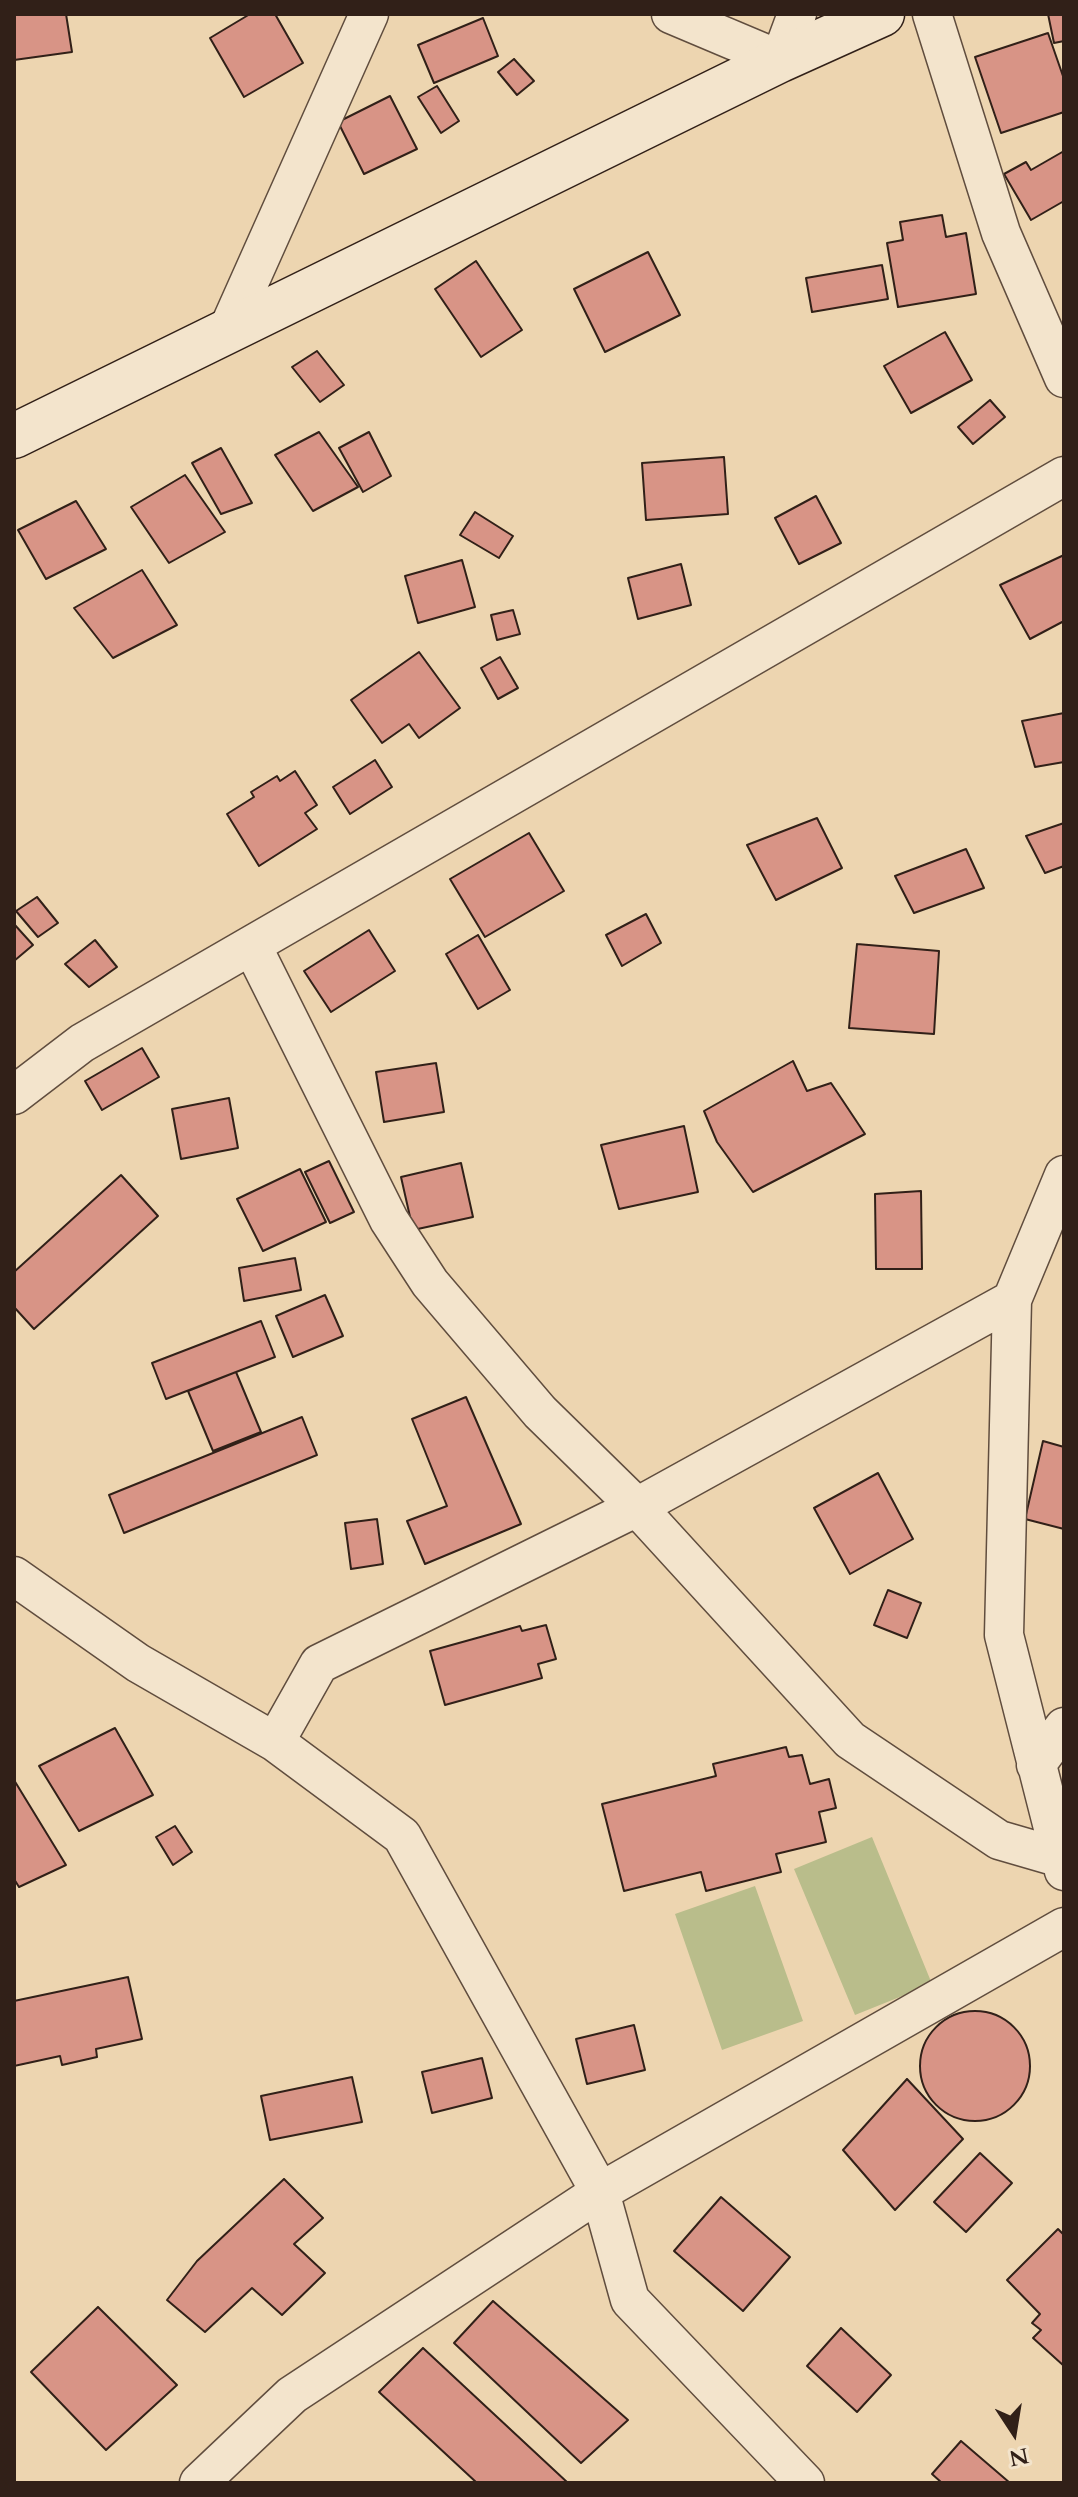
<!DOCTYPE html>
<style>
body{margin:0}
#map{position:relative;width:1078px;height:2497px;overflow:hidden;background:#edd5b0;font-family:Cardo,serif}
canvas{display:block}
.frame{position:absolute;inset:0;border:16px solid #312018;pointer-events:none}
.north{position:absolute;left:974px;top:2393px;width:80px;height:80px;-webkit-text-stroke:6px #f3e4cc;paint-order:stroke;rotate:168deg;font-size:22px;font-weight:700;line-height:32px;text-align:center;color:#312018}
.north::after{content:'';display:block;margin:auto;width:28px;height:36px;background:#312018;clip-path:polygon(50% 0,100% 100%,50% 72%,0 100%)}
</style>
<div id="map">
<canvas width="1078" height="2497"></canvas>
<div class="frame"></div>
<div class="north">N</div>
</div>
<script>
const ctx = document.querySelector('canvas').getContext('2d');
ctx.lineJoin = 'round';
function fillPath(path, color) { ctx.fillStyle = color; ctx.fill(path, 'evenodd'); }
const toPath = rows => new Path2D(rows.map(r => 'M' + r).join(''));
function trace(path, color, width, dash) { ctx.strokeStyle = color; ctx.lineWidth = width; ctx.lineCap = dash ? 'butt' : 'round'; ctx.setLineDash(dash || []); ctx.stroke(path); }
fillPath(toPath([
 [872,1837,932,1984,855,2015,794,1869],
 [755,1886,803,2021,722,2050,675,1914]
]), '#b9bd8b');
const building = toPath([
 [14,14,66,14,72,52,14,60,14,14],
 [250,14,275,14,303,63,244,97,210,38,250,14],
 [1048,14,1064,14,1064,41,1054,43,1048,14],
 [483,18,498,56,434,83,418,45,483,18],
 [1048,33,1064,79,1064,112,1001,133,975,57,1048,33],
 [514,59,534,81,517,95,498,72,514,59],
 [437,86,459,121,441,133,418,97,437,86],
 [390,96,417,149,364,174,338,122,390,96],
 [1064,151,1064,201,1031,220,1004,174,1026,162,1031,170,1064,151],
 [942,215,946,237,966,233,976,294,898,307,887,243,903,240,900,222,942,215],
 [648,252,680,315,605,352,574,289,648,252],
 [476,261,522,330,481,357,435,289,476,261],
 [882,265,888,299,812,312,806,278,882,265],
 [945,332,972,380,911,413,884,366,945,332],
 [317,351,344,385,320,402,292,367,317,351],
 [990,400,1005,417,973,444,958,427,990,400],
 [319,432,358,487,313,511,275,455,319,432],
 [369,432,391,476,363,492,339,448,369,432],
 [221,448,252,503,221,514,192,463,221,448],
 [724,457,728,514,646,520,642,463,724,457],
 [185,475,225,532,169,563,131,507,185,475],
 [816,496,841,543,799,564,775,518,816,496],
 [76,501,106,549,46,579,18,530,76,501],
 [475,512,513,536,499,558,460,535,475,512],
 [1064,555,1064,621,1030,639,1000,585,1064,555],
 [462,560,475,607,418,623,405,576,462,560],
 [681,564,691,605,638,619,628,578,681,564],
 [142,570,177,625,113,658,74,608,142,570],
 [513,610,520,634,497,640,491,615,513,610],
 [419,652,460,708,419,738,409,724,382,743,351,700,419,652],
 [500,657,518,688,498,699,481,668,500,657],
 [1064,713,1064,762,1035,767,1022,721,1064,713],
 [375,760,392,787,350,814,333,787,375,760],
 [295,771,317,805,305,813,317,829,259,866,227,814,254,797,251,792,277,776,280,781,295,771],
 [817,818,842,868,776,900,747,845,817,818],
 [1064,823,1064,866,1045,873,1026,836,1064,823],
 [529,833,564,891,485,937,450,879,529,833],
 [966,849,984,888,914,913,895,876,966,849],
 [37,897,58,923,38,937,16,911,37,897],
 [646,914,661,943,622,966,606,935,646,914],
 [14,924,33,945,14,961,14,924],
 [369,930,395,971,331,1012,304,971,369,930],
 [478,935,510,990,478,1009,446,954,478,935],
 [95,940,117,967,89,987,65,964,95,940],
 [857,944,939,951,934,1034,849,1028,857,944],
 [142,1048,159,1077,102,1110,85,1081,142,1048],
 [793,1061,807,1091,831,1083,865,1134,753,1192,717,1142,704,1111,793,1061],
 [436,1063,444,1112,384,1122,376,1072,436,1063],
 [229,1098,238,1148,181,1159,172,1109,229,1098],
 [684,1126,698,1192,619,1209,601,1145,684,1126],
 [329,1161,354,1212,330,1223,305,1172,329,1161],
 [461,1163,473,1217,413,1230,401,1177,461,1163],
 [300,1169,326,1222,263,1251,237,1199,300,1169],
 [121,1175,158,1216,34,1329,14,1307,14,1272,121,1175],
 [921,1191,922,1269,876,1269,875,1194,921,1191],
 [295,1258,301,1290,244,1301,239,1268,295,1258],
 [325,1295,343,1336,293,1357,276,1316,325,1295],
 [261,1321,275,1357,166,1399,152,1363,261,1321],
 [236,1372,261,1432,213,1451,188,1391,236,1372],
 [466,1397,521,1524,425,1564,407,1521,447,1506,412,1419,466,1397],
 [302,1417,317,1455,124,1533,109,1495,302,1417],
 [1043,1441,1064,1447,1064,1529,1025,1519,1043,1441],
 [878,1473,913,1539,850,1574,814,1508,878,1473],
 [377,1519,383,1564,351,1569,345,1523,377,1519],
 [888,1590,921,1603,907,1638,874,1625,888,1590],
 [546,1625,556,1659,538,1664,542,1678,445,1705,430,1651,520,1626,522,1631,546,1625],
 [115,1728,153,1795,79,1831,39,1766,115,1728],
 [786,1747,789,1757,802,1755,810,1784,829,1779,836,1808,819,1812,826,1842,776,1854,781,1872,706,1891,701,1872,624,1891,602,1804,716,1776,713,1764,786,1747],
 [14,1780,66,1865,19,1887,14,1879,14,1780],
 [175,1826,192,1852,173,1865,156,1837,175,1826],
 [128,1977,142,2039,96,2049,97,2057,62,2065,60,2056,14,2066,14,2001,128,1977],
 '920 2066a55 55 0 1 1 110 0a55 55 0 1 1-110 0Z',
 [634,2025,645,2070,587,2084,576,2039,634,2025],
 [482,2058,492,2098,432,2113,422,2072,482,2058],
 [352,2077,362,2122,270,2140,261,2096,352,2077],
 [907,2079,963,2139,895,2210,843,2150,907,2079],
 [980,2153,1012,2183,966,2232,934,2202,980,2153],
 [284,2179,323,2218,294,2244,325,2273,282,2315,252,2288,205,2332,167,2300,197,2261,284,2179],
 [721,2197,790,2257,743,2311,674,2251,721,2197],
 [1058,2229,1064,2235,1064,2366,1033,2338,1041,2330,1032,2323,1040,2314,1007,2280,1058,2229],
 [493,2301,628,2420,581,2463,454,2343,493,2301],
 [98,2307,177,2385,106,2450,31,2372,98,2307],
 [841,2328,891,2375,857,2412,807,2366,841,2328],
 [423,2348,568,2483,477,2483,379,2392,423,2348],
 [961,2441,1010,2483,942,2483,932,2474,961,2441]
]);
fillPath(building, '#d89486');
trace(building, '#312018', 2);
const street = toPath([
 [671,14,780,60,797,14],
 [932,14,1001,233,1064,378],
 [227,332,369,14],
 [252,946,389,1220,430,1283,540,1412,637,1507,850,1740,999,1840,1061,1858],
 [14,1095,82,1043,1064,476],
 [1064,1175,1012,1300,1004,1635,1064,1871],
 [14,1576,138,1663,275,1742,402,1836,600,2192,630,2300,805,2483],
 [275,1742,319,1664,637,1507,1012,1300],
 [1036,1765,1064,1727],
 [199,2483,292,2395,600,2192,1064,1927]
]);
const secondary = toPath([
 [14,436,780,60,882,14]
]);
trace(street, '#604d3e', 41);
trace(secondary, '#312018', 47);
trace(street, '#f3e4cc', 38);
trace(secondary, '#f3e4cc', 44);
</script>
